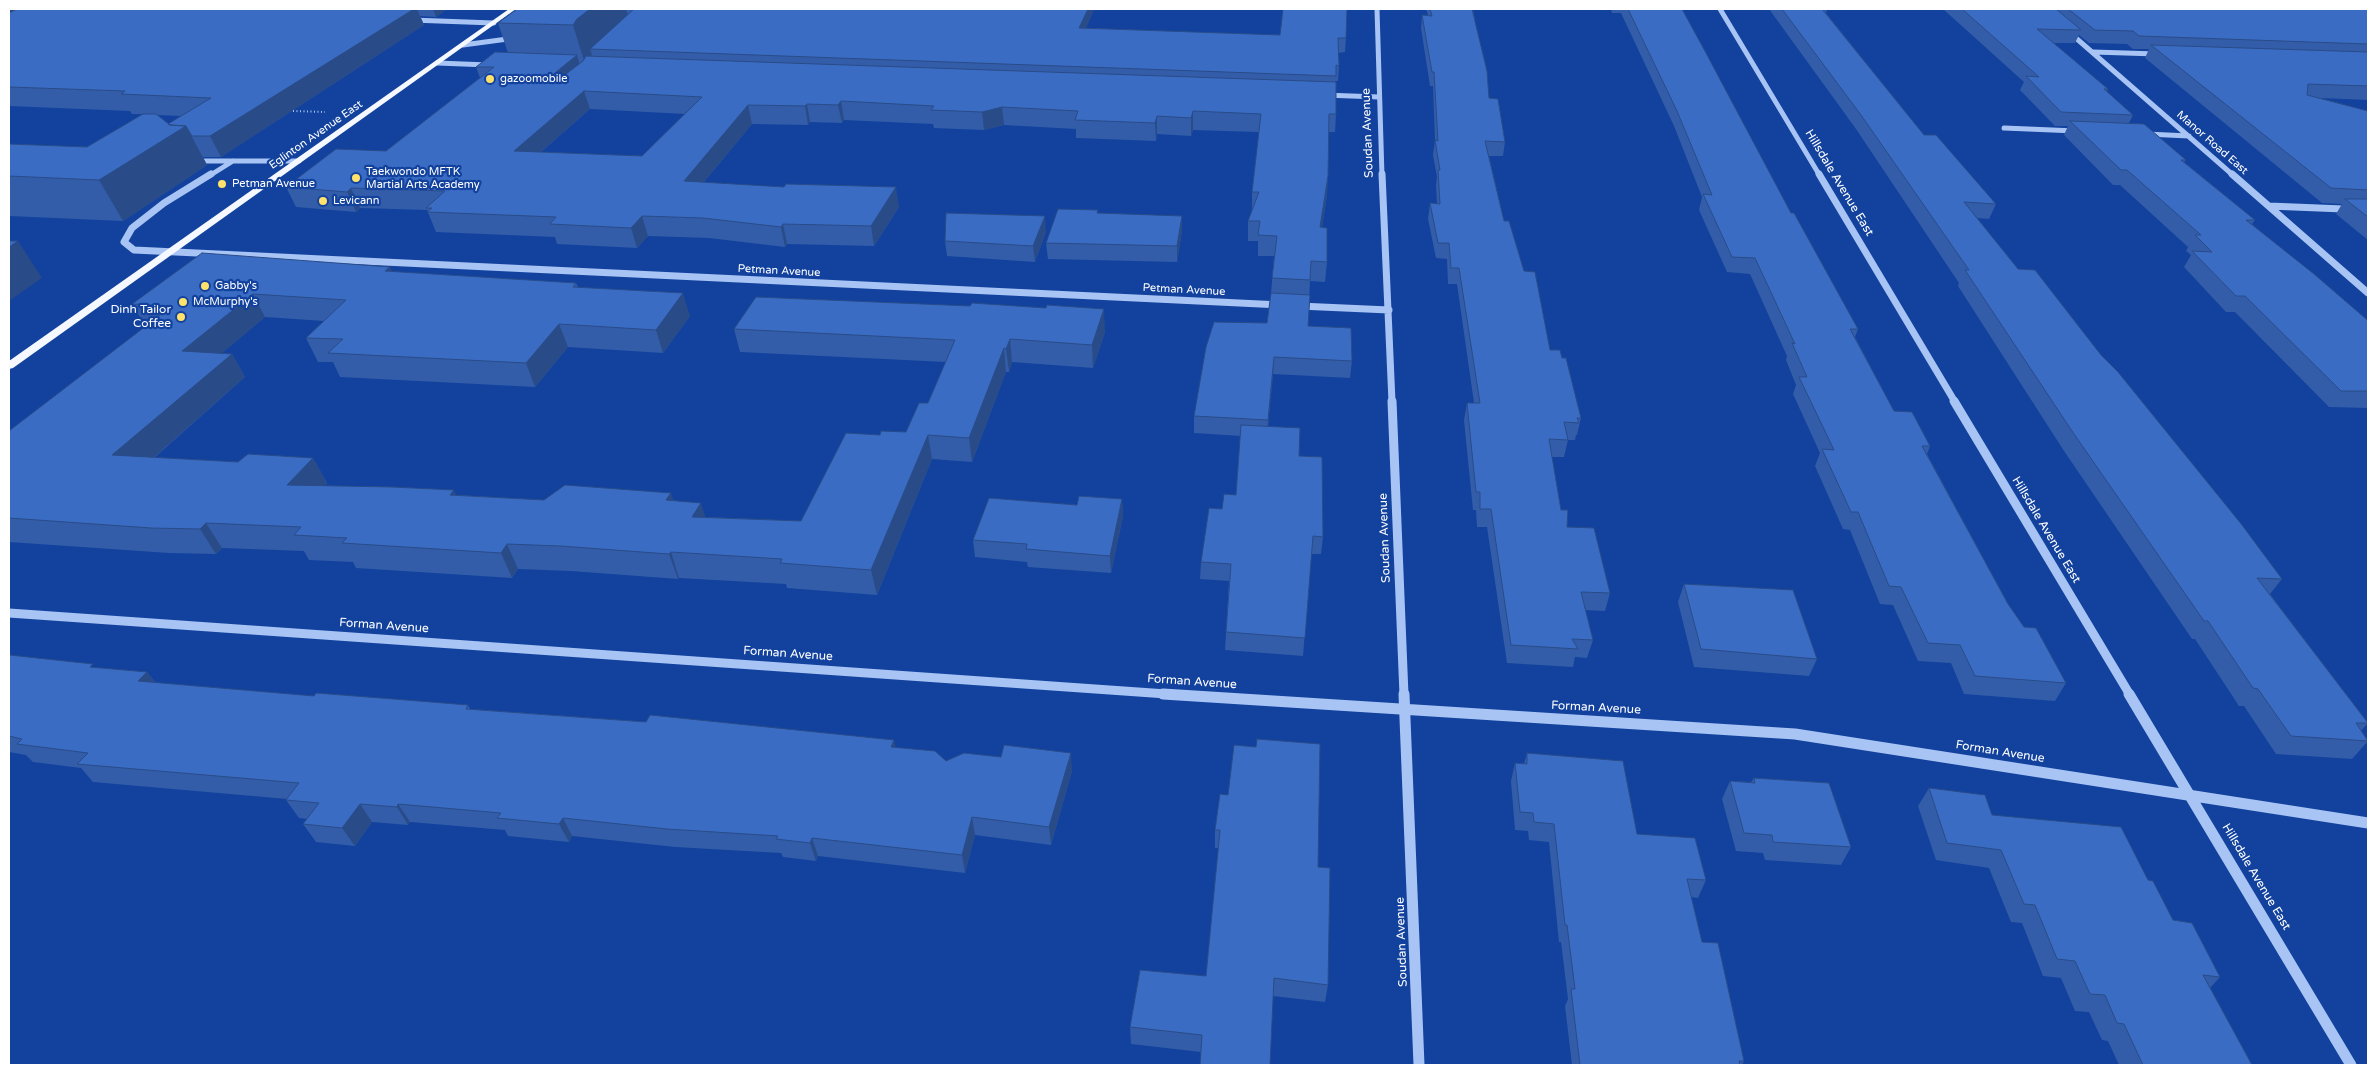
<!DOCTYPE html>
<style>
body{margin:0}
#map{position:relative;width:2377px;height:1074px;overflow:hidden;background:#12429d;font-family:"Varela Round",sans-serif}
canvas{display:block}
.frame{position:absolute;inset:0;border:10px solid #fff;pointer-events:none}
</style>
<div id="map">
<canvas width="2377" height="1074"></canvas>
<div class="frame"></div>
</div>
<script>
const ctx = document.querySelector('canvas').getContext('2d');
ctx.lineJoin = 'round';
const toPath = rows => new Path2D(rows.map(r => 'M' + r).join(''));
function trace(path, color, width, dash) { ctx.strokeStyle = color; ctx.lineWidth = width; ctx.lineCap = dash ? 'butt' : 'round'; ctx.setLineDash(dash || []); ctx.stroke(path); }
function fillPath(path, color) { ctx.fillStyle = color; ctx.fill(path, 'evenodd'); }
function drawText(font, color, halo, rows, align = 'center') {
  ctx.font = font + ' "Varela Round",sans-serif'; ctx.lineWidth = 4.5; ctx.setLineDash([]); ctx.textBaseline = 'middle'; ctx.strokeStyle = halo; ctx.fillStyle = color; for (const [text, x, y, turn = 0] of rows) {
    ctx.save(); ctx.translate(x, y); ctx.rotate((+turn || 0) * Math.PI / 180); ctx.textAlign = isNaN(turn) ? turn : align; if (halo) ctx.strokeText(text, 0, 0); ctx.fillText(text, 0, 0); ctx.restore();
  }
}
trace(toPath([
 [293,111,325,112]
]), '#a8c4f4', 2, [1, 2.5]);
trace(toPath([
 [1377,9,1382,176],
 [1720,9,1820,176],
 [411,20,494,23],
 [2069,32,2234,176],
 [463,45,515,38],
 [2093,52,2157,54],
 [437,63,489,65],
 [1324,95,1379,97],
 [2004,128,2076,131],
 [2146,134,2189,136],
 [193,161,299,161],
 [209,176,233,161]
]), '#a8c4f4', 5);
trace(toPath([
 [211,174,164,203,132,228,124,242,134,250,1281,305],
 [1382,174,1392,402],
 [1819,174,1955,402],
 [2232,174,2368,293],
 [2269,206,2368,210],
 [1299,306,1389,310]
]), '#a8c4f4', 7);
trace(toPath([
 [1392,401,1404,695],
 [1954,401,2130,695],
 [9,613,1181,695]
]), '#a8c4f4', 9);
trace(toPath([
 [1163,694,1795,734,2368,823],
 [1404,694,1419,1065],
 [2129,694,2351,1065]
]), '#a8c4f4', 11);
fillPath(toPath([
 [509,9,516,9,13,368,9,369,9,361,509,9]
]), '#f5f8ff');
fillPath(toPath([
 [9,9,447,9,436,17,420,16,424,25,221,157,203,157,207,165,123,221,9,216,9,144,87,147,143,114,132,114,130,111,9,106],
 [157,115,181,116,168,124],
 [517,9,1094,9,1086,28,1346,38,1345,52,1338,53,1339,66,1338,81,1335,81,1335,82,1336,114,1335,132,1329,132,1327,195,1322,227,1327,262,1325,282,1310,281,1308,326,1352,361,1350,378,1273,374,1268,426,1299,456,1323,537,1321,554,1311,554,1303,656,1225,650,1229,581,1200,579,1201,562,1222,509,1236,495,1241,436,1194,433,1194,416,1267,323,1271,294,1274,256,1258,256,1258,241,1248,241,1248,221,1252,211,1252,192,1259,132,1193,130,1191,136,1157,134,1156,141,1076,138,1076,129,1004,125,984,130,934,128,933,124,844,120,842,123,810,122,808,125,752,124,704,182,899,207,874,246,787,244,785,247,709,238,648,236,637,248,557,244,555,237,436,232,427,210,360,208,356,212,296,207,286,187,386,151,480,78,476,67,508,53,498,23],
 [590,109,685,114,642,156,541,152],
 [1426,9,1473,9,1489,98,1505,142,1503,156,1489,156,1504,221,1550,350,1581,418,1577,435,1576,435,1575,440,1568,440,1564,457,1552,457,1561,510,1567,527,1610,593,1605,611,1585,610,1593,640,1587,658,1575,657,1573,667,1507,663,1487,527,1477,527,1476,510,1473,510,1464,420,1467,403,1474,403,1457,284,1448,284,1447,259,1436,258,1428,219,1430,203,1437,204,1436,185,1437,177,1433,155,1435,140,1433,86,1430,86,1421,28,1422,15,1428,15],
 [1611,9,1682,9,1791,213,1858,329,1855,337,1894,411,1930,446,1927,454,2008,604,2024,627,2066,683,2055,701,1964,694,1951,663,1918,661,1893,605,1880,604,1850,530,1843,529,1815,466,1820,453,1793,394,1796,385,1786,360,1787,356,1750,274,1727,272,1699,210,1702,197,1674,126,1621,13,1612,13],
 [1769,9,1827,9,1826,13,1924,135,1996,204,1989,219,1977,218,2018,269,2101,355,2282,579,2270,594,2368,723,2361,731,2368,741,2352,759,2276,754,2244,706,2239,706,2195,639,2192,639,2064,451,1958,286,1959,283,1856,129],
 [1943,9,2368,9,2368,100,2320,98,2368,111,2368,240,2336,214,2342,204,2322,203,2145,58,2149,49,2133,49,2127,44,2089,43,2079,35,2075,43,2053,43,2108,89,2107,92,2133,115,2129,123,2186,160,2184,162,2255,220,2252,224,2368,321,2368,408,2329,407,2235,312,2226,312,2184,267,2191,255,2186,251,2188,247,2120,185,2113,185,2064,135,2068,126,2055,126,2020,90,2024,82],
 [1098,213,1182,231,1177,262,1048,259,1046,243],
 [1046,232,1035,262,947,256,945,241],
 [392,272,576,283,578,287,690,316,663,353,568,347,535,387,340,377,333,362,318,362,306,338,324,321,265,317,222,353,232,354,245,377,154,458,238,462,313,458,327,483,324,486,456,495,544,500,674,501,705,517,801,521,880,435,906,432,928,403,946,362,740,352,734,329,1105,332,1093,368,1012,362,1009,372,1006,372,972,462,932,459,877,595,787,588,786,584,679,578,678,579,571,571,518,569,512,578,356,568,353,562,309,560,304,551,222,548,216,554,169,553,9,542,9,431,146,327,132,304],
 [1122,499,1123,516,1111,573,1028,567,1027,562,975,557,973,540,1077,505],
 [1684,584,1817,659,1809,676,1694,667,1678,602],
 [9,653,12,656,95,668,147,672,156,683,314,696,468,705,470,709,894,740,895,748,946,761,1072,771,1051,845,975,835,965,873,818,856,816,861,783,857,781,853,675,847,572,836,569,842,508,836,505,830,410,822,408,825,372,822,355,846,316,842,303,824,307,819,299,818,286,800,287,799,93,782,81,768,33,762,26,755,9,752],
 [1527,753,1637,834,1706,880,1698,898,1691,897,1702,942,1744,1061,1742,1065,1572,1065,1565,1006,1568,999,1561,942,1559,942,1549,842,1529,840,1528,831,1515,830,1511,781,1515,763,1524,764],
 [1754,778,1851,847,1841,865,1765,860,1763,853,1736,851,1722,799,1730,781,1751,782],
 [1929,788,2148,880,2173,920,2220,977,2210,988,2252,1065,2119,1065,2108,1041,2102,1040,2089,1012,2075,1011,2061,978,2043,976,2022,923,2011,922,1989,868,1936,860,1918,806],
 [1220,794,1318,867,1328,985,1325,1002,1273,996,1201,1052,1131,1044,1130,1027,1206,976,1219,848,1215,848,1215,830]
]), '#335da9');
fillPath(toPath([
 [9,9,48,9,9,26],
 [414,9,417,9,424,25,221,157,210,136],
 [433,9,447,9,436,17],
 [590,9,626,9,630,22,590,49,592,55,588,58,585,64,573,25,577,19],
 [1088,9,1094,9,1080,43,1079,28],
 [577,55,582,73,556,95,550,83,550,77],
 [584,91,590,109,520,170,514,151],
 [841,101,844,120,842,123,838,105],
 [807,104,810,122,808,125,805,106],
 [748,105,752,124,689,200,684,181],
 [1002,107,1004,125,984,130,982,112],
 [1193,111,1193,130,1191,136,1191,118],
 [1157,116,1157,134,1156,141,1155,123],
 [186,126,207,165,123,221,99,180],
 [1328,176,1327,195,1319,247,1320,227],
 [896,187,899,207,874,246,871,226],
 [351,188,360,208,356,212,347,192],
 [642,216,648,236,637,248,631,228],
 [1045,216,1046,232,1035,262,1033,246],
 [1182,216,1182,231,1177,262,1177,246],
 [783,224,787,244,785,247,781,227],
 [18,241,42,278,9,301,9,247],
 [390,267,400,289,385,271],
 [683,293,690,316,663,353,656,330],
 [253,294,265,317,196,375,182,351],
 [1104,309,1105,332,1093,368,1092,345],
 [559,324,568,347,535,387,526,363],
 [1010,339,1012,362,1009,372,1006,349],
 [1004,348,1006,372,972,462,969,438],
 [232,354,245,377,128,480,112,455],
 [1274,357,1273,374,1267,437,1268,420],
 [928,435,932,459,877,595,871,570],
 [313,458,327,483,301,510,287,485],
 [454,490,465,515,450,495],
 [671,493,680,517,666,500],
 [1122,499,1123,516,1111,573,1110,556],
 [701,503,709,528,692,517],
 [206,523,222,548,216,554,200,529],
 [507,544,518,569,512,578,501,553],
 [671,552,679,578,678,579,669,554],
 [147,672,161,690,138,681],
 [894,740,898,758,891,747],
 [1071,753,1072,771,1051,845,1049,827],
 [360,804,372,822,355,846,342,828],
 [398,804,410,822,408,825,397,807],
 [972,817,975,835,965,873,962,855],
 [563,818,572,836,569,842,559,824],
 [812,838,818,856,816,861,810,843]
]), '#294c89');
const building = toPath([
 [17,9,414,9,210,136,192,136,186,126,170,125,168,124,211,98,121,94,125,91,9,87,9,13,17,9],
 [517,9,590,9,577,19,573,25,498,23,517,9],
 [634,9,1088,9,1079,28,1280,35,1283,9,1347,9,1346,38,1338,38,1339,66,1336,65,1336,76,590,49,634,9],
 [1430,9,1472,9,1487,71,1489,98,1498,99,1505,142,1485,141,1504,221,1509,221,1524,271,1535,272,1550,350,1560,350,1562,358,1566,358,1581,418,1577,418,1579,423,1564,422,1568,440,1549,439,1561,510,1568,510,1567,527,1594,528,1610,593,1581,592,1593,640,1572,639,1578,649,1511,645,1491,509,1480,509,1480,492,1476,492,1467,403,1480,403,1459,268,1451,268,1449,243,1438,243,1430,203,1440,204,1438,170,1440,170,1435,140,1438,141,1434,72,1432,72,1422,15,1432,16,1430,9],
 [1628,9,1682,9,1706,53,1791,213,1794,213,1858,329,1850,329,1894,411,1912,412,1930,446,1922,446,2008,604,2024,627,2036,628,2066,683,1975,676,1960,645,1928,643,1901,587,1889,586,1858,512,1851,512,1822,449,1834,450,1799,377,1807,377,1792,343,1795,344,1755,258,1732,257,1703,194,1712,195,1677,111,1628,9],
 [1782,9,1822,9,1924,135,1936,135,1996,204,1964,202,2018,269,2035,270,2101,355,2118,372,2242,525,2282,579,2257,578,2368,723,2356,723,2368,741,2291,736,2258,689,2253,688,2208,621,2204,621,2074,434,1965,270,1969,270,1861,115,1782,9],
 [1962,9,2056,9,2081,30,2037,29,2108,89,2104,89,2133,115,2061,112,2026,76,2039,77,1962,9],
 [2068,9,2368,9,2368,44,2139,36,2133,31,2095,30,2068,9],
 [2151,45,2368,52,2368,86,2308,84,2307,95,2368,111,2368,190,2331,188,2151,45],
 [495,52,577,55,550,77,550,83,553,84,583,61,586,56,1336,82,1336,114,1329,114,1328,176,1320,227,1327,228,1327,262,1311,261,1310,280,1272,278,1277,236,1258,235,1260,221,1248,221,1259,192,1252,192,1261,114,1193,111,1191,118,1157,116,1155,123,1075,120,1078,111,1002,107,982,112,931,110,934,106,841,101,838,105,807,104,805,106,748,105,684,181,784,187,786,184,896,187,871,226,783,224,781,227,703,218,642,216,631,228,550,224,556,217,427,212,432,208,426,208,445,191,351,188,347,192,286,187,336,149,386,151,494,67,476,67,495,52],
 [584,91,702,97,642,156,514,151,584,91],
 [143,114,156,114,170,125,186,126,99,180,9,176,9,144,87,147,143,114],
 [2070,121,2144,124,2186,160,2181,160,2255,220,2246,220,2314,274,2365,318,2368,321,2368,391,2341,391,2245,296,2236,296,2192,251,2212,252,2195,235,2201,235,2127,170,2121,170,2070,121],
 [2345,199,2368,199,2368,217,2345,199],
 [1058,209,1098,210,1097,213,1182,216,1177,246,1046,243,1058,209],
 [946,213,1045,216,1033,246,945,241,946,213],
 [9,241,18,241,9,247,9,241],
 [202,253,390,267,385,271,576,283,573,287,683,293,656,330,559,324,526,363,328,353,343,339,306,338,346,300,253,294,182,351,232,354,112,455,238,462,248,454,313,458,287,485,392,487,454,490,450,495,544,500,565,485,671,493,666,500,701,503,692,517,801,521,846,433,880,435,881,431,906,432,919,403,928,403,955,340,734,329,756,297,970,306,972,303,1046,308,1047,305,1104,309,1092,345,1010,339,1006,349,1004,348,969,438,928,435,871,570,780,563,782,559,671,552,669,554,560,546,507,544,501,553,342,543,347,538,294,535,301,527,206,523,200,529,151,528,9,518,9,431,172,306,132,304,202,253],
 [1271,293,1310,295,1308,326,1351,328,1352,361,1274,357,1268,420,1194,416,1206,347,1214,322,1267,323,1271,293],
 [1241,425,1300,428,1299,456,1322,457,1323,537,1313,536,1305,638,1226,632,1231,564,1201,562,1209,508,1222,509,1224,494,1236,495,1241,425],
 [1079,496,1122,499,1110,556,1026,549,1027,544,973,540,989,498,1077,505,1079,496],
 [1684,584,1793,590,1817,659,1701,649,1684,584],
 [9,655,93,664,90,667,147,672,138,681,314,696,316,693,406,700,468,705,466,709,646,722,650,715,894,740,891,747,935,751,946,761,964,753,1001,757,1004,745,1071,753,1049,827,972,817,962,855,812,838,810,843,776,839,778,836,667,829,563,818,559,824,497,818,501,813,398,804,397,807,360,804,342,828,303,824,319,803,286,800,299,783,77,764,88,753,17,744,22,739,9,736,9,655],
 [1257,739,1320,744,1318,867,1330,868,1328,985,1274,978,1270,1065,1274,1065,1200,1065,1202,1035,1130,1027,1140,970,1206,976,1220,830,1215,830,1220,794,1228,795,1234,745,1256,747,1257,739],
 [1527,753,1623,761,1637,834,1695,838,1706,880,1687,879,1702,942,1718,943,1744,1061,1739,1061,1740,1065,1580,1065,1571,989,1575,989,1567,925,1565,925,1554,824,1534,822,1533,813,1520,812,1515,763,1527,764,1527,753],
 [1754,778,1829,783,1851,847,1773,842,1772,835,1744,833,1730,781,1755,783,1754,778],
 [1929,788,1985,795,1992,815,2121,827,2148,880,2153,881,2173,920,2192,923,2220,977,2203,975,2252,1065,2143,1065,2124,1024,2117,1023,2105,995,2090,994,2075,961,2057,959,2035,905,2024,904,2001,850,1947,843,1929,788]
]);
fillPath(building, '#3b6cc4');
trace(building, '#294c89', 1);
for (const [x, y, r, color] of [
 [490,79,5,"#ffe26b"],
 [356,178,5,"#ffe26b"],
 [222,184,5,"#ffe26b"],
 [323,201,5,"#ffe26b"],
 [205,286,5,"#ffe26b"],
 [183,302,5,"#ffe26b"],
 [181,317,5,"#ffe26b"]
]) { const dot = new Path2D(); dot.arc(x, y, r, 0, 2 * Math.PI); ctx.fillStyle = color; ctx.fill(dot); trace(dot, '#12429d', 2); }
drawText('11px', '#fff', '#12429d', [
 ["gazoomobile",500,79],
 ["Taekwondo MFTK",366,172],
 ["Martial Arts Academy",366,185],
 ["Petman Avenue",232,184],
 ["Levicann",333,201],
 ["Gabby's",215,286],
 ["McMurphy's",193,302]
], 'left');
drawText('11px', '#fff', '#12429d', [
 ["Eglinton Avenue East",316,135,-35],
 ["Manor Road East",2212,143,41],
 ["Petman Avenue",779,271,3],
 ["Petman Avenue",1184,290,3]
]);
drawText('12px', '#fff', '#12429d', [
 ["Soudan Avenue",1368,133,-92],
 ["Hillsdale Avenue East",1839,183,59],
 ["Hillsdale Avenue East",2046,530,59],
 ["Soudan Avenue",1385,538,-92],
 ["Forman Avenue",384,626,4],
 ["Forman Avenue",788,654,4],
 ["Forman Avenue",1192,682,4],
 ["Forman Avenue",1596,708,3],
 ["Forman Avenue",2000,752,9],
 ["Hillsdale Avenue East",2256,877,59],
 ["Soudan Avenue",1402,942,-92]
]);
drawText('12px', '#fff', '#12429d', [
 ["Dinh Tailor",171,310],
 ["Coffee",171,324]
], 'right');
</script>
